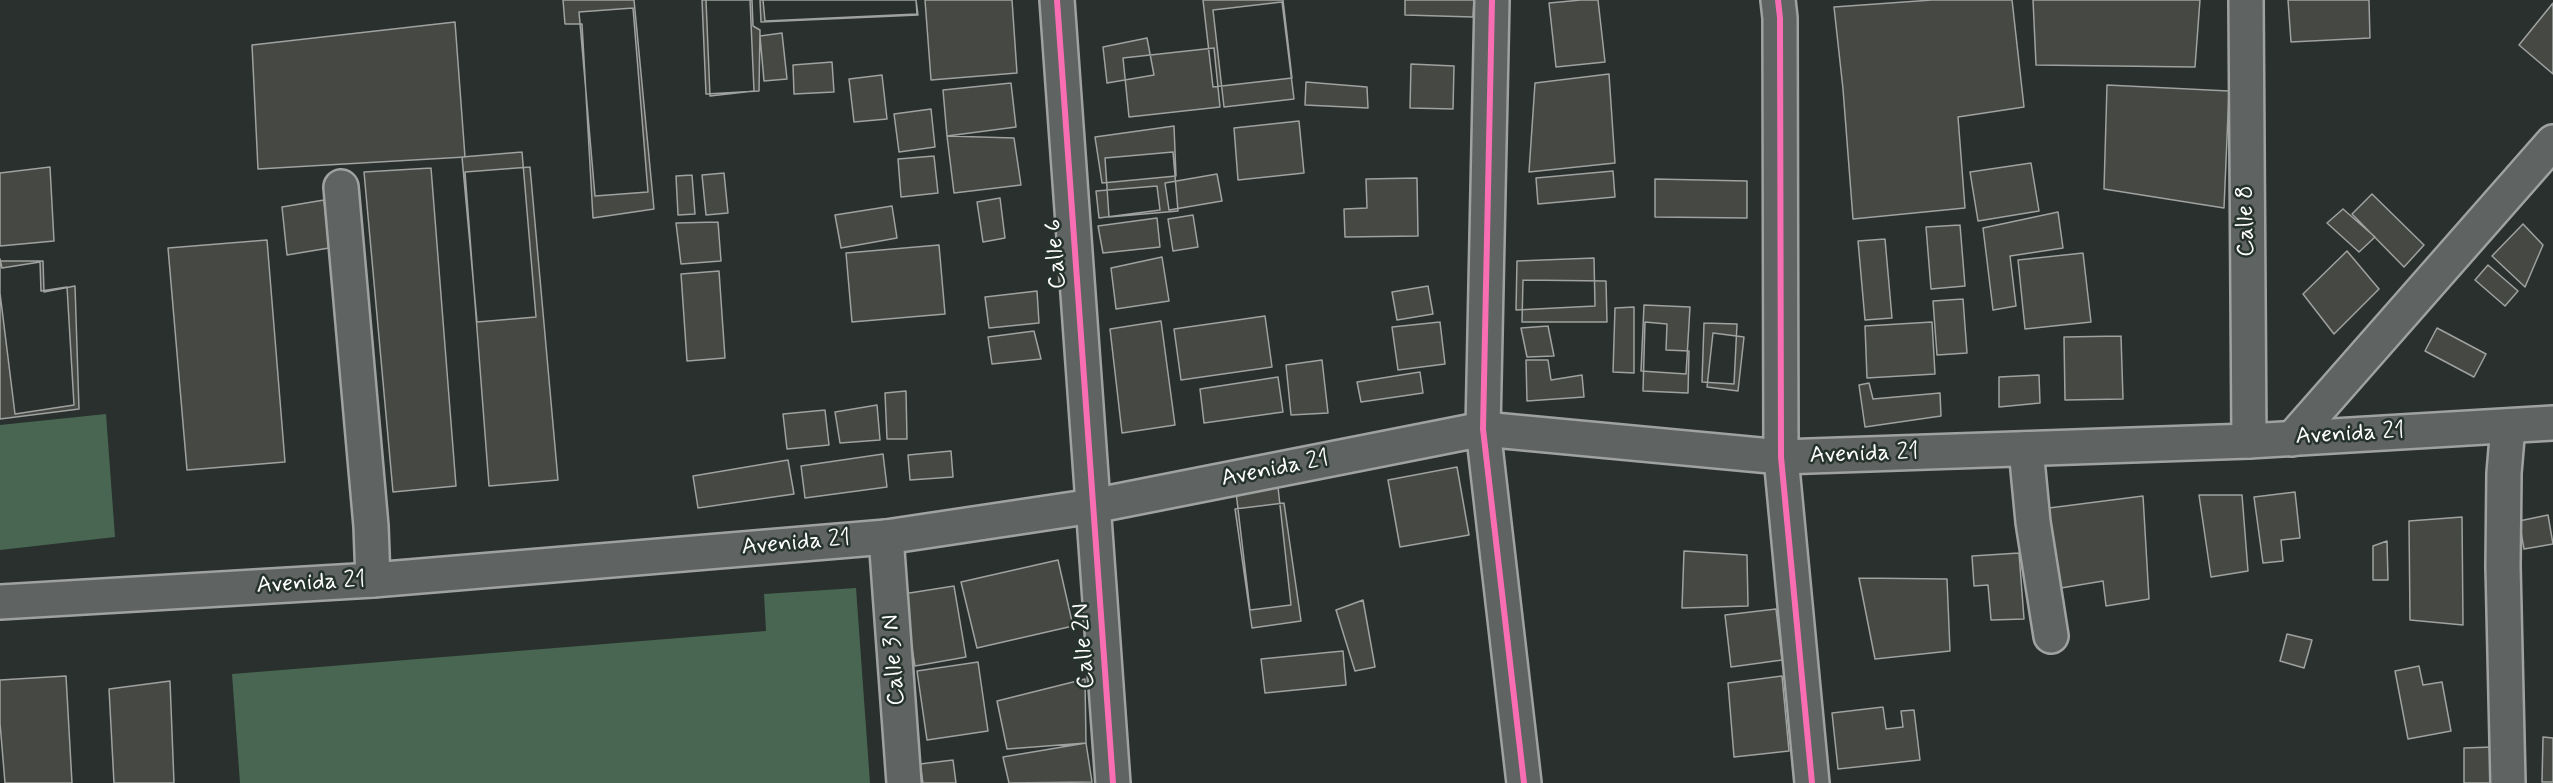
<!DOCTYPE html>
<style>
body{margin:0}
canvas{display:block;background:#29302d}
</style>
<canvas width="2553" height="783"></canvas>
<script>
const ctx = document.querySelector('canvas').getContext('2d');
ctx.lineJoin = 'round';
function fillPath(path, color) { ctx.fillStyle = color; ctx.fill(path, 'evenodd'); }
const toPath = rows => new Path2D(rows.map(r => 'M' + r).join(''));
function trace(path, color, width, dash) { ctx.strokeStyle = color; ctx.lineWidth = width; ctx.lineCap = dash ? 'butt' : 'round'; ctx.setLineDash(dash || []); ctx.stroke(path); }
function drawText(font, color, halo, rows, align = 'center') {
  ctx.font = font + ' Mynerve,sans-serif'; ctx.lineWidth = 5; ctx.setLineDash([]); ctx.textBaseline = 'middle'; ctx.strokeStyle = halo; ctx.fillStyle = color; for (const [text, x, y, turn = 0] of rows) {
    ctx.save(); ctx.translate(x, y); ctx.rotate((+turn || 0) * Math.PI / 180); ctx.textAlign = isNaN(turn) ? turn : align; if (halo) ctx.strokeText(text, 0, 0); ctx.fillText(text, 0, 0); ctx.restore();
  }
}
fillPath(toPath([
 [106,414,115,537,0,550,0,425],
 [856,588,870,783,240,783,232,674,766,631,764,594]
]), '#486652');
const building = toPath([
 [563,0,634,0,654,209,593,218,582,24,565,24,563,0],
 [702,0,752,0,753,26,760,30,759,91,706,94,702,0],
 [706,0,750,0,754,91,710,96,706,0],
 [760,0,916,0,918,15,761,22,760,0],
 [763,0,916,0,917,14,765,21,763,0],
 [925,0,1012,0,1017,73,931,80,925,0],
 [1203,0,1283,0,1292,78,1213,87,1203,0],
 [1405,0,1474,0,1473,17,1405,15,1405,0],
 [1581,0,1598,0,1605,62,1556,67,1549,3,1581,0],
 [1932,0,2012,0,2024,107,1958,117,1965,208,1853,219,1843,89,1834,7,1932,0],
 [2033,0,2200,0,2195,67,2036,65,2033,0],
 [2288,0,2369,0,2370,38,2291,42,2288,0],
 [1282,2,1294,99,1224,107,1213,10,1282,2],
 [2553,3,2553,74,2519,45,2553,3],
 [633,8,648,192,595,196,579,12,633,8],
 [455,22,465,157,258,169,252,45,455,22],
 [782,33,787,79,764,81,760,36,782,33],
 [1147,38,1154,75,1107,83,1103,47,1147,38],
 [1214,48,1220,107,1129,117,1123,58,1214,48],
 [832,62,834,92,794,94,793,65,832,62],
 [1411,64,1454,66,1453,109,1410,108,1411,64],
 [1609,74,1615,163,1529,172,1535,83,1609,74],
 [882,75,887,119,854,122,849,79,882,75],
 [1306,82,1367,87,1368,108,1305,105,1306,82],
 [1011,83,1016,127,947,136,943,90,1011,83],
 [2107,85,2229,91,2224,208,2104,189,2107,85],
 [931,109,935,147,899,152,894,114,931,109],
 [1299,121,1304,173,1238,180,1234,128,1299,121],
 [1174,126,1176,176,1102,183,1095,137,1174,126],
 [947,136,1014,138,1021,185,954,193,947,136],
 [522,152,536,317,477,322,462,157,522,152],
 [1173,152,1178,211,1109,217,1105,158,1173,152],
 [934,156,938,193,901,197,898,159,934,156],
 [2031,163,2039,211,1978,221,1970,172,2031,163],
 [50,167,54,241,0,246,0,173,50,167],
 [530,167,558,480,489,486,465,172,530,167],
 [431,168,456,486,393,492,364,172,431,168],
 [1613,171,1615,197,1538,204,1536,178,1613,171],
 [724,173,728,213,706,215,702,175,724,173],
 [1217,174,1222,201,1169,210,1165,183,1217,174],
 [692,175,695,214,678,215,676,176,692,175],
 [1417,178,1418,236,1345,237,1344,209,1367,208,1366,179,1417,178],
 [1655,179,1747,181,1747,218,1655,217,1655,179],
 [1157,186,1160,210,1099,218,1096,191,1157,186],
 [2372,194,2424,245,2404,267,2352,214,2372,194],
 [1000,198,1005,238,983,242,977,202,1000,198],
 [324,200,329,248,287,255,282,207,324,200],
 [892,206,897,238,841,248,835,215,892,206],
 [2343,209,2375,237,2359,252,2327,223,2343,209],
 [2058,212,2063,248,2010,256,2016,306,1993,310,1983,228,2058,212],
 [1193,215,1198,247,1173,251,1168,219,1193,215],
 [1157,218,1160,247,1103,253,1098,226,1157,218],
 [718,222,721,261,681,264,676,223,718,222],
 [2523,224,2543,245,2525,287,2492,256,2523,224],
 [1960,225,1965,286,1931,289,1926,227,1960,225],
 [1885,239,1892,318,1865,320,1858,241,1885,239],
 [267,240,285,462,187,470,168,248,267,240],
 [939,245,945,314,852,322,846,253,939,245],
 [2347,251,2379,289,2334,334,2303,294,2347,251],
 [2083,253,2091,322,2025,329,2018,260,2083,253],
 [1162,257,1169,301,1116,309,1111,268,1162,257],
 [1594,258,1595,306,1516,310,1517,261,1594,258],
 [0,259,2,268,40,262,41,291,67,287,74,405,15,414,0,293,0,259],
 [0,261,43,261,44,292,75,286,79,409,0,419,0,261],
 [2488,265,2518,291,2505,306,2475,280,2488,265],
 [719,271,725,358,687,361,681,274,719,271],
 [1523,280,1606,281,1607,322,1522,322,1523,280],
 [1428,286,1433,314,1397,320,1392,292,1428,286],
 [1037,291,1039,323,989,328,985,297,1037,291],
 [1963,299,1967,353,1937,355,1933,301,1963,299],
 [1644,305,1690,307,1686,374,1641,371,1644,305],
 [1634,307,1634,373,1613,372,1615,308,1634,307],
 [1265,316,1272,367,1181,380,1174,329,1265,316],
 [1161,321,1175,425,1122,433,1110,329,1161,321],
 [1440,322,1445,364,1398,370,1392,327,1440,322],
 [1645,322,1667,324,1666,350,1689,351,1688,393,1643,391,1645,322],
 [1932,322,1935,374,1867,378,1865,326,1932,322],
 [1704,323,1737,324,1734,384,1702,382,1704,323],
 [1548,326,1554,356,1527,357,1521,328,1548,326],
 [2437,328,2486,354,2474,377,2425,351,2437,328],
 [1034,331,1041,359,992,364,988,337,1034,331],
 [1713,333,1744,337,1738,391,1707,387,1713,333],
 [2121,336,2123,399,2065,400,2064,337,2121,336],
 [1322,360,1328,413,1291,415,1286,365,1322,360],
 [1526,360,1548,360,1551,380,1582,375,1584,397,1527,401,1526,360],
 [1420,372,1423,393,1361,402,1357,382,1420,372],
 [2039,375,2040,403,1999,407,1999,377,2039,375],
 [1278,377,1283,412,1204,423,1200,389,1278,377],
 [1869,383,1873,399,1940,393,1941,416,1865,427,1859,385,1869,383],
 [906,391,907,439,887,439,885,393,906,391],
 [877,405,880,440,840,443,835,412,877,405],
 [825,410,829,445,787,449,783,414,825,410],
 [951,451,953,477,910,480,908,455,951,451],
 [883,454,887,487,805,498,801,466,883,454],
 [788,460,794,494,698,508,693,476,788,460],
 [1457,467,1469,535,1400,547,1388,480,1457,467],
 [1278,487,1291,605,1250,610,1236,492,1278,487],
 [2295,492,2300,538,2281,540,2283,561,2263,563,2254,497,2295,492],
 [2199,495,2242,495,2248,571,2211,577,2199,495],
 [2143,496,2149,599,2106,606,2103,581,2055,589,2049,508,2143,496],
 [1284,503,1301,621,1252,628,1235,509,1284,503],
 [2548,515,2553,544,2524,549,2519,521,2548,515],
 [2462,517,2463,625,2410,620,2409,521,2462,517],
 [2387,541,2388,580,2373,580,2373,546,2387,541],
 [1684,551,1747,555,1748,606,1682,608,1684,551],
 [2019,553,2024,619,1991,620,1988,585,1974,586,1972,556,2019,553],
 [1058,560,1073,626,977,648,961,582,1058,560],
 [1859,578,1947,579,1950,651,1875,659,1859,578],
 [954,586,966,657,915,666,903,594,954,586],
 [1363,600,1375,667,1355,671,1336,610,1363,600],
 [1776,609,1782,660,1731,667,1725,615,1776,609],
 [2287,634,2312,640,2304,668,2280,661,2287,634],
 [1343,651,1346,685,1265,693,1261,659,1343,651],
 [978,662,988,731,927,740,917,671,978,662],
 [2419,666,2423,685,2442,682,2451,731,2408,739,2395,671,2419,666],
 [66,676,72,783,5,783,0,723,0,680,66,676],
 [1782,676,1789,751,1734,757,1728,683,1782,676],
 [1085,679,1086,743,1007,749,997,701,1085,679],
 [170,681,174,783,114,783,109,689,170,681],
 [1883,707,1886,729,1903,727,1901,711,1914,710,1920,760,1838,769,1832,713,1883,707],
 [2543,737,2553,738,2553,782,2542,782,2543,737],
 [1086,743,1092,782,1009,783,1003,757,1086,743],
 [2493,747,2493,783,2464,783,2464,748,2493,747],
 [953,760,956,783,923,783,920,764,953,760]
]);
fillPath(building, '#464844');
trace(building, '#9fa2a0', 1.5);
const minor = toPath([
 [1057,0,1113,783],
 [1492,0,1483,429,1524,783],
 [1778,0,1780,18,1781,457,1812,783],
 [2246,0,2249,441],
 [341,187,371,526,373,580],
 [2292,439,2553,142],
 [2026,449,2033,522,2051,636],
 [886,537,904,783],
 [2508,783,2503,566,2504,473,2508,426]
]);
const major = toPath([
 [0,602,373,580,886,537,1093,506,1483,429,1781,457,2249,441,2553,423]
]);
trace(minor, '#9fa2a0', 38);
trace(major, '#9fa2a0', 38);
trace(minor, '#5f6362', 33);
trace(major, '#5f6362', 33);
trace(toPath([
 [1057,0,1113,783],
 [1492,0,1483,429,1524,783],
 [1778,0,1780,18,1781,457,1812,783]
]), '#f96db3', 6);
drawText('24px', '#fff', '#26332d', [
 ["Calle 8",2247,221,-91],
 ["Calle 6",1057,254,-94],
 ["Avenida 21",2350,435,-3],
 ["Avenida 21",1864,455,-2],
 ["Avenida 21",1275,470,-11],
 ["Avenida 21",796,544,-5],
 ["Avenida 21",311,584,-3],
 ["Calle 2N",1085,646,-94],
 ["Calle 3 N",895,660,-94]
]);
</script>
